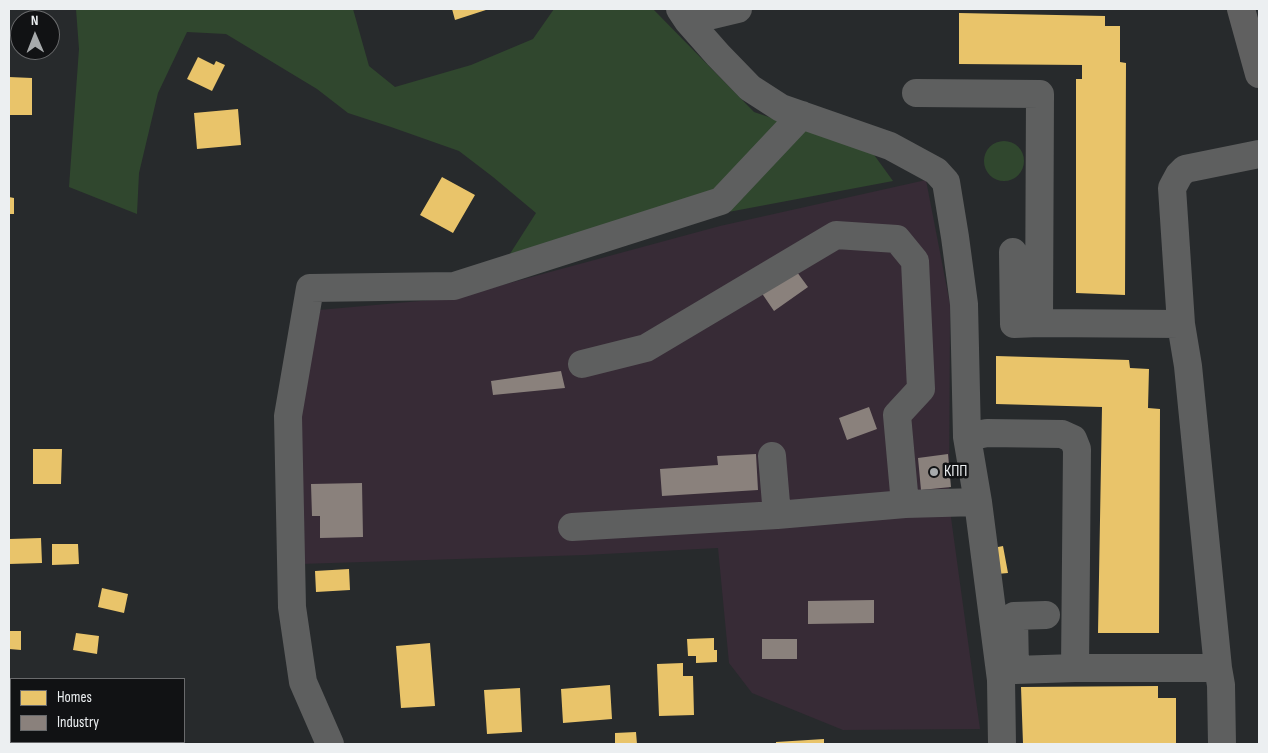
<!DOCTYPE html>
<meta charset="utf-8">
<style>
body{margin:0}
#map{position:relative;width:1268px;height:753px;overflow:hidden;background:#272a2c;font-family:"Sofia Sans Condensed",sans-serif}
canvas{display:block}
.frame{position:absolute;inset:0;border:10px solid #eceff1;pointer-events:none}
.legend{position:absolute;left:10px;top:678px;width:175px;height:65px;box-sizing:border-box;background:#111214;border:1px solid #696a6c;margin:0;padding:6px 9px;list-style:none;font-size:15px;color:#eceff1}
.legend li{display:flex;align-items:center;gap:10px;height:25px}
.legend b{width:25px;border:1px solid #696a6c}
.north{position:absolute;left:10px;top:10px;width:50px;height:50px;box-sizing:border-box;background:#111214;border:1px solid #696a6c;border-radius:50%;rotate:359deg;font-size:14px;font-weight:700;line-height:20px;text-align:center;color:#eceff1}
.north::after{content:'';display:block;margin:auto;width:18px;height:22px;background:#a7aaac;clip-path:polygon(50% 0,100% 100%,50% 72%,0 100%)}
</style>
<div id="map">
<canvas width="1268" height="753"></canvas>
<div class="frame"></div>
<ul class="legend">
<li><b style="height:14px;background:#e9c46a"></b>Homes</li>
<li><b style="height:14px;background:#8a817c"></b>Industry</li>
</ul>
<div class="north">N</div>
</div>
<script>
const ctx = document.querySelector('canvas').getContext('2d');
ctx.lineJoin = 'round';
function fillPath(path, color) { ctx.fillStyle = color; ctx.fill(path, 'evenodd'); }
const toPath = rows => new Path2D(rows.map(r => 'M' + r).join(''));
function trace(path, color, width, dash) { ctx.strokeStyle = color; ctx.lineWidth = width; ctx.lineCap = dash ? 'butt' : 'round'; ctx.setLineDash(dash || []); ctx.stroke(path); }
function drawText(font, color, halo, rows, align = 'center') {
  ctx.font = font + ' "Sofia Sans Condensed",sans-serif'; ctx.lineWidth = 5; ctx.setLineDash([]); ctx.textBaseline = 'middle'; ctx.strokeStyle = halo; ctx.fillStyle = color; for (const [text, x, y, turn = 0] of rows) {
    ctx.save(); ctx.translate(x, y); ctx.rotate((+turn || 0) * Math.PI / 180); ctx.textAlign = isNaN(turn) ? turn : align; if (halo) ctx.strokeText(text, 0, 0); ctx.fillText(text, 0, 0); ctx.restore();
  }
}
fillPath(toPath([
 [926,180,950,304,949,503,980,729,843,730,752,693,729,663,718,548,585,555,300,564,300,406,319,310,454,298,720,226]
]), '#372b36');
fillPath(toPath([
 [76,9,353,9,369,66,395,87,471,65,533,39,554,9,653,9,754,112,872,152,893,181,723,213,492,282,536,213,493,177,459,151,391,127,348,113,317,89,226,34,187,32,158,93,139,173,137,214,69,187,79,49],
 '984 161a20 20 0 1 1 40 0a20 20 0 1 1-40 0Z'
]), '#30472e');
fillPath(toPath([
 [452,9,489,9,455,20],
 [959,13,1105,16,1105,26,1120,26,1120,62,1126,63,1125,295,1076,293,1076,79,1082,79,1082,65,959,64],
 [198,57,214,65,216,61,225,65,212,91,187,79],
 [9,77,32,78,32,115,9,115],
 [238,109,241,145,197,149,194,113],
 [442,177,475,195,453,233,420,215],
 [9,197,14,198,14,214,9,214],
 [996,356,1129,360,1130,368,1149,369,1148,408,1160,409,1159,633,1098,633,1102,407,996,404],
 [33,449,62,449,61,484,33,484],
 [41,538,42,563,9,564,9,539],
 [52,544,78,544,79,564,52,565],
 [1003,546,1008,573,997,574,993,548],
 [349,569,350,590,316,592,315,571],
 [102,588,128,594,124,613,98,607],
 [9,631,21,631,21,650,9,649],
 [76,633,99,636,97,654,73,650],
 [714,638,714,650,717,650,717,662,696,663,696,656,688,656,687,639],
 [430,643,435,706,401,708,396,646],
 [683,663,683,676,693,676,694,715,659,716,657,664],
 [610,685,612,719,563,723,561,689],
 [1158,686,1158,698,1176,698,1176,744,1023,744,1021,687],
 [520,688,522,732,487,734,484,690],
 [636,732,637,744,615,744,615,733],
 [824,739,824,744,776,744,776,742],
 [36,742,64,742,64,744,36,744]
]), '#e9c46a');
fillPath(toPath([
 [794,268,808,287,774,311,761,292],
 [561,371,565,388,493,395,491,381],
 [869,407,877,429,847,440,839,418],
 [756,454,758,490,662,496,660,469,718,465,717,456],
 [948,454,951,487,921,490,918,458],
 [362,483,363,537,320,538,320,516,312,516,311,484],
 [874,600,874,623,808,624,808,601],
 [762,639,797,639,797,659,762,659]
]), '#8a817c');
trace(toPath([
 [680,9,688,21,718,55,750,88,781,108,890,146,936,171,946,182,955,237,964,304,967,437,978,502,1001,680,1002,744],
 [688,21,738,9],
 [916,93,1040,94,1039,323,1181,324],
 [1013,252,1014,324,1039,323],
 [582,364,646,348,836,235,897,239,915,261,921,389,897,415,905,504],
 [967,437,987,433,1062,434,1073,439,1077,449,1075,668],
 [772,456,777,515],
 [572,527,777,515,905,504,978,502],
 [1046,615,1014,616,1015,670,1075,668,1218,668],
 [330,744,303,682,292,607,288,416,310,288,454,286,721,201,802,115],
 [1222,744,1221,685,1218,668,1188,366,1181,324,1172,188,1179,175,1185,169,1259,154]
]), '#5e5f5f', 28);
trace(toPath([
 [1241,9,1259,74]
]), '#606060', 28);
for (const [x, y, r, color] of [
 [934,472,5,"#a7aaac"]
]) { const dot = new Path2D(); dot.arc(x, y, r, 0, 2 * Math.PI); ctx.fillStyle = color; ctx.fill(dot); trace(dot, '#111214', 2); }
drawText('16px', '#eceff1', '#111214', [
 ["КПП",944,472]
], 'left');
</script>
